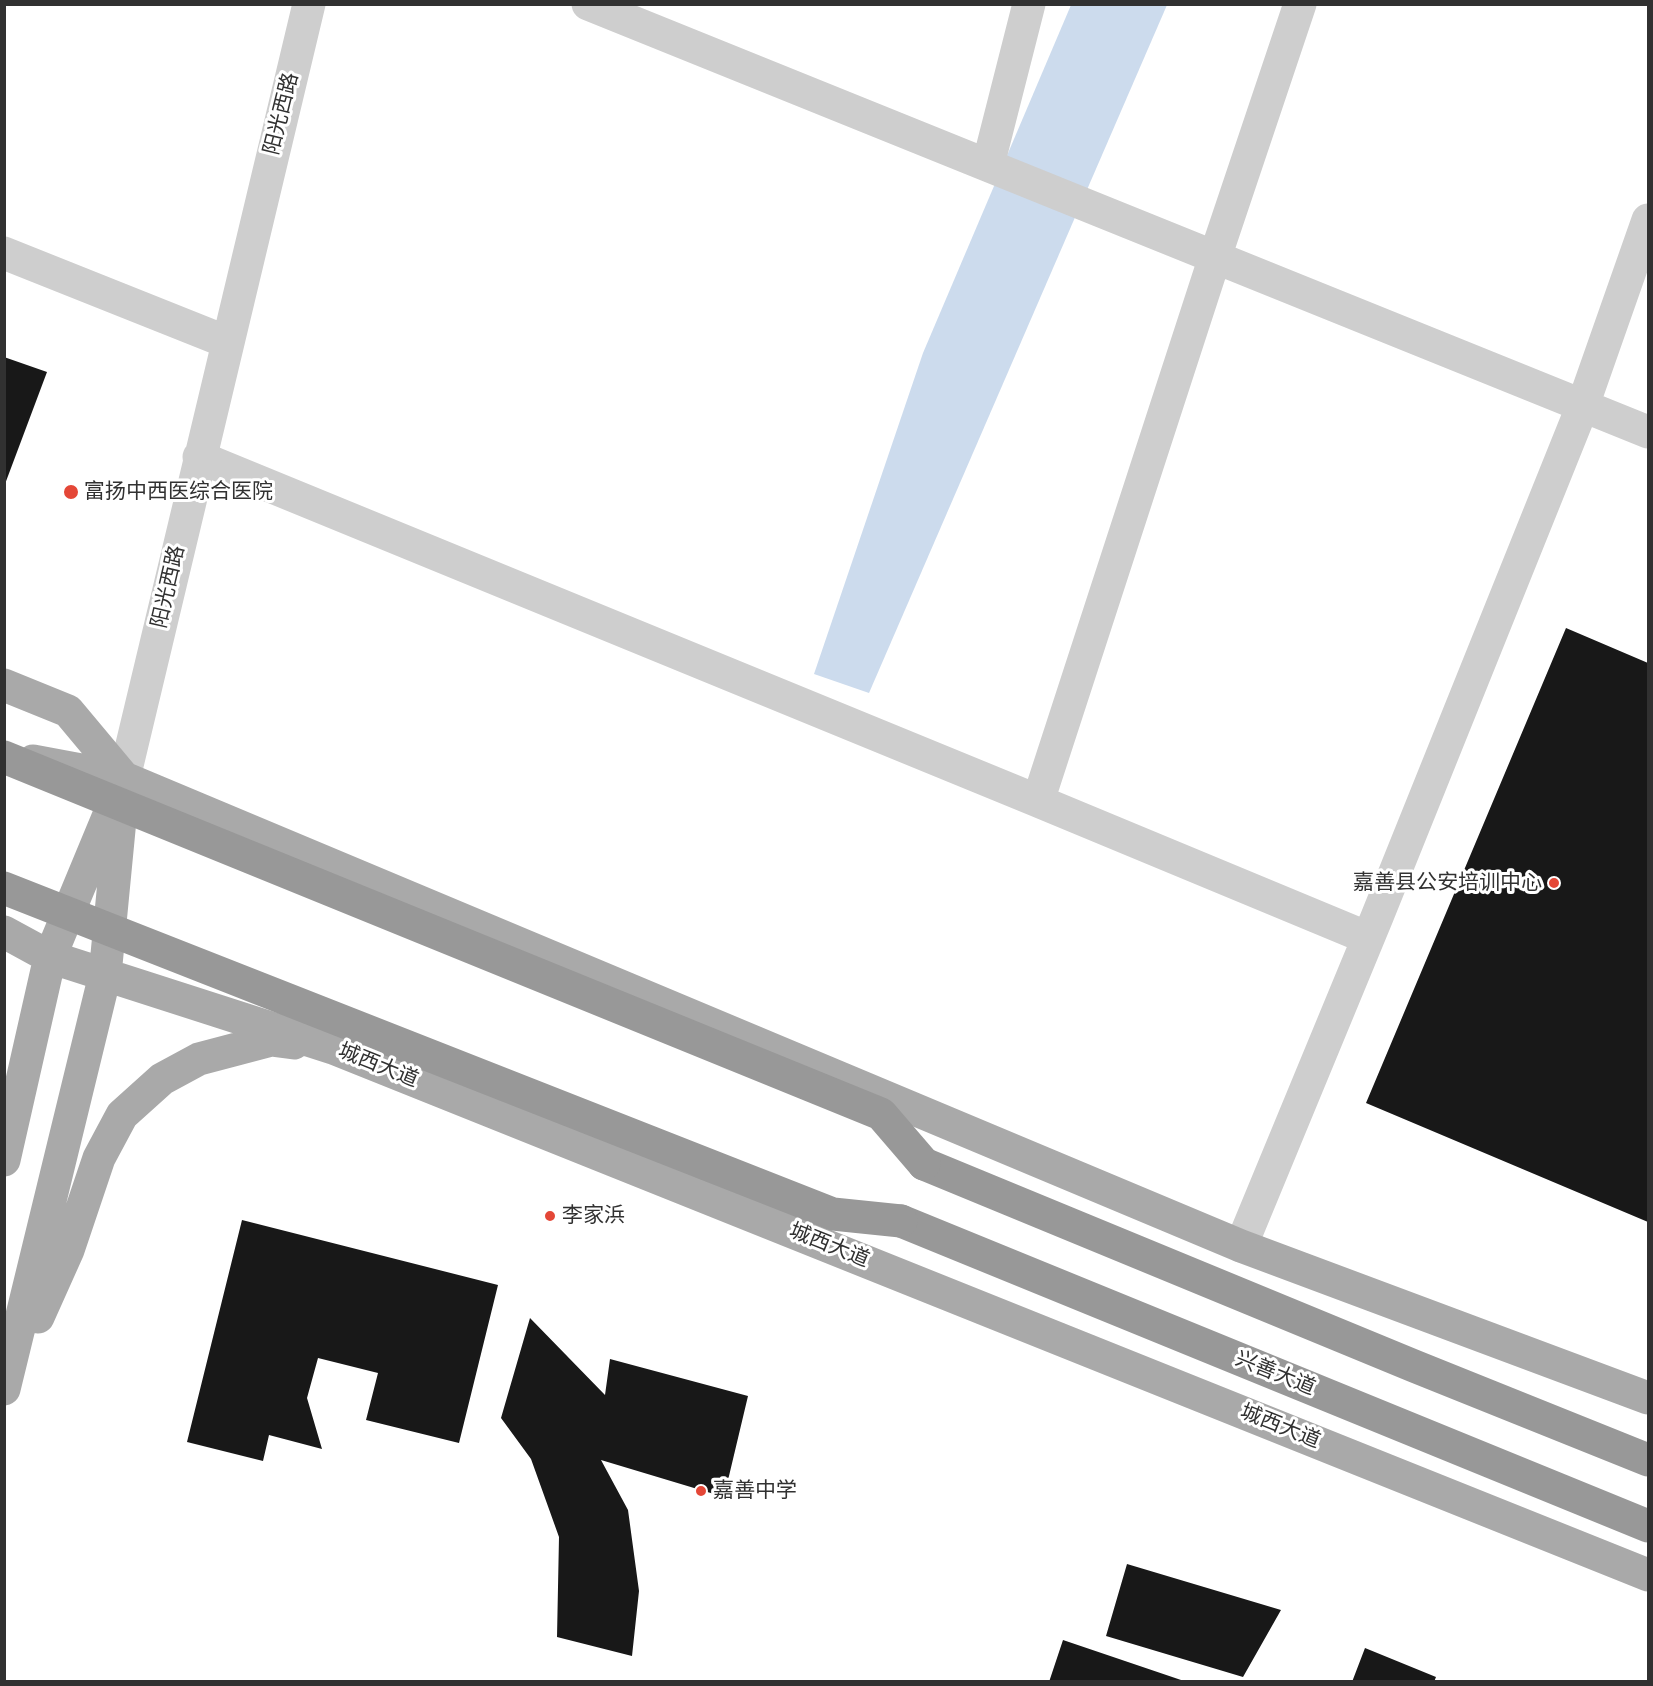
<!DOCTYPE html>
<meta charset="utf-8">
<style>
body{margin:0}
#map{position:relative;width:1653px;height:1686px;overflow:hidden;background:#fff;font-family:"Varela Round",sans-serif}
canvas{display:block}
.frame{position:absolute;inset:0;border:6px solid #313131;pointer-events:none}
</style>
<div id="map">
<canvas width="1653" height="1686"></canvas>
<div class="frame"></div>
</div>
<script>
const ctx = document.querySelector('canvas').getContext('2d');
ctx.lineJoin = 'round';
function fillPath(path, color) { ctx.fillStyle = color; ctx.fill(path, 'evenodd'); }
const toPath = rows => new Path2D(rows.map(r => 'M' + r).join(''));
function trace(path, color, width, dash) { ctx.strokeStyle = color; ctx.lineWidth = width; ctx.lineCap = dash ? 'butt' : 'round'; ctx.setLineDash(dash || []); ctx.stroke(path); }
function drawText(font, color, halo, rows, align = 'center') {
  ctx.font = font + ' "Varela Round","Noto Sans SC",sans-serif'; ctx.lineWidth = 6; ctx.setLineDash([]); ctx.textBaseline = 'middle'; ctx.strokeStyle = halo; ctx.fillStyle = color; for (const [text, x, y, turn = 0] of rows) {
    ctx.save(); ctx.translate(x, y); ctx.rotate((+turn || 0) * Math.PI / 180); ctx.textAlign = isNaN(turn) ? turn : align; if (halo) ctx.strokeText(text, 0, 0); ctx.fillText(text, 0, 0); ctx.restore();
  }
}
fillPath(toPath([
 [1071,5,1167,5,869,693,814,674,923,353]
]), '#ccdbed');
fillPath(toPath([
 [4,357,47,372,5,484,4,484],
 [1566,628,1648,663,1648,1222,1366,1103],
 [242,1220,498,1285,459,1443,366,1420,378,1373,318,1358,307,1398,322,1449,269,1435,263,1461,187,1442],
 [530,1318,605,1395,610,1359,748,1396,724,1497,601,1460,628,1510,639,1591,632,1656,557,1637,559,1537,531,1459,501,1418],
 [1127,1564,1281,1610,1243,1677,1106,1636],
 [1063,1640,1184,1681,1184,1682,1049,1682],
 [1365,1648,1436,1677,1434,1682,1352,1682]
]), '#181818');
trace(toPath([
 [588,4,1648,432],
 [1300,4,1215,257,1038,801,1368,938],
 [988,165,1029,4],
 [4,253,227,342],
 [199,457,1038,801],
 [124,778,309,4],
 [1241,1246,1377,917,1583,405,1648,220]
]), '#cecece', 33);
trace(toPath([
 [4,685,68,711,124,778],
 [33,761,124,778,1241,1246,1648,1398],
 [4,932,50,957,333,1048,1648,1575],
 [4,1160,50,957,111,810],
 [38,1317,68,1250,99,1158,122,1115,162,1079,199,1059,271,1040,294,1043],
 [4,1389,105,975,124,778]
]), '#a9a9a9', 33);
trace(toPath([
 [924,1164,1414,1366,1648,1460],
 [901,1221,1648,1526]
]), '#989898', 33);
trace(toPath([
 [4,757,881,1114,924,1164],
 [4,888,833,1214,901,1221]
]), '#989898', 33);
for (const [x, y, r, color] of [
 [71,492,8,"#e44737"],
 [1554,883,6,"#e44737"],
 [550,1216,6,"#e44737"],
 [701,1491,6,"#e44737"]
]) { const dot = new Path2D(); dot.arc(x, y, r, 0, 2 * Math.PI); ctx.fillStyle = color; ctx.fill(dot); trace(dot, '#fff', 2); }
drawText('21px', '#313131', '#fff', [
 ["阳光西路",282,114,-76],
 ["阳光西路",169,587,-77],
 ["城西大道",378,1066,22],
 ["城西大道",829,1246,22],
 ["兴善大道",1275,1374,22],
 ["城西大道",1280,1427,22]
]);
drawText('21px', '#313131', '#fff', [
 ["富扬中西医综合医院",84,492],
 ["嘉善县公安培训中心",1542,883,"right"],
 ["李家浜",562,1216],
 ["嘉善中学",713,1491]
], 'left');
</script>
